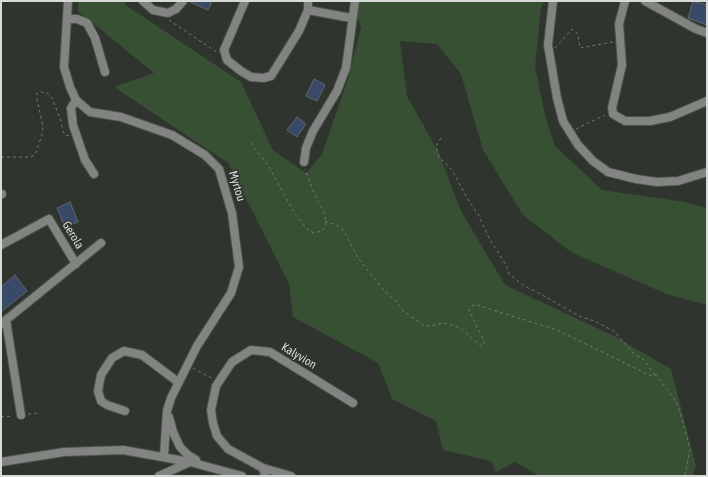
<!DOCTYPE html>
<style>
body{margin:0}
#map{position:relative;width:708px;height:477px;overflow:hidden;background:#2f352e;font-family:"Asap Condensed",sans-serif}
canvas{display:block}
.frame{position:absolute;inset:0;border:2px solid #d6dad6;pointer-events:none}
</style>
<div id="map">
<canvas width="708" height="477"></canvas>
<div class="frame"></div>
</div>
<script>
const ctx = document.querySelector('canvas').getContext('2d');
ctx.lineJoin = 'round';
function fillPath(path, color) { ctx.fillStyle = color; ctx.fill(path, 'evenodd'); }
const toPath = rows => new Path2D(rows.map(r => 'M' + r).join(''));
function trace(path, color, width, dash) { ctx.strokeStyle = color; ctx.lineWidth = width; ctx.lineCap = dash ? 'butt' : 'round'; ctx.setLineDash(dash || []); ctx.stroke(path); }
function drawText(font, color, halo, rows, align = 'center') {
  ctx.font = font + ' "Asap Condensed",sans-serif'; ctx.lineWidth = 3; ctx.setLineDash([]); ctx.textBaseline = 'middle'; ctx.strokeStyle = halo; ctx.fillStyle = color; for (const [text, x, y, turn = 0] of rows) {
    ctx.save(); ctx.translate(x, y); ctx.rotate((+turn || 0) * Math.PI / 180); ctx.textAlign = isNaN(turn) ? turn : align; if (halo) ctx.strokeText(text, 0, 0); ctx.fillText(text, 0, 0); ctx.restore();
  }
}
fillPath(toPath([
 [78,1,124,1,127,6,241,82,273,150,306,173,322,154,348,79,361,27,355,13,359,1,544,1,541,8,535,67,546,119,555,146,602,190,685,202,707,208,707,305,666,294,571,252,523,215,483,150,461,74,437,44,400,41,407,96,438,151,461,211,505,285,616,337,671,369,696,466,693,476,540,476,515,462,496,472,491,461,443,450,436,421,392,399,378,363,293,317,289,284,228,163,114,87,154,73,78,11]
]), '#374f33');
const building = toPath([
 [188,1,212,1,208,10,188,1],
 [693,1,707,5,707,25,688,18,693,1],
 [314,79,325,85,317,101,306,96,314,79],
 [297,117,306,124,297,137,287,130,297,117],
 [70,202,78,222,65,227,57,208,70,202],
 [15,275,27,291,1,312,1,287,15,275]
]);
fillPath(building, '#394a69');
trace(building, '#61656e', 1);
const minor = toPath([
 [68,1,64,67,70,87,76,100,90,112,121,117,172,135,205,155,219,169,232,213,239,267,231,293,197,346,171,398,167,411,164,456],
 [143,1,153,10,168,13,176,9,183,1],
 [245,1,224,50,227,60,241,71,251,77,263,78,271,76,299,31,308,10,308,1],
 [553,1,548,45,557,98,563,121,578,145,593,161,608,172,636,179,657,182,678,181,707,172],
 [625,1,619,24,622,65,612,108,613,114,625,121,650,121,670,117,707,101],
 [645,1,696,29,707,33],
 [308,10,351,18],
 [67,19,77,19,87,23,95,38,105,72],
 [76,100,71,108,73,125,85,160,94,174],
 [304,162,306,148,313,131,337,91,346,68,355,1],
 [1,194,2,194],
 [1,245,49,219,76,264],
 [6,320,21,415],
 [1,324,101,243],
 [125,411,107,405,101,401,98,391,101,375,112,358,124,351,142,355,178,382],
 [169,417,173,432,180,447,188,455,196,460],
 [1,462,64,452,123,450,190,462,242,476],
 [263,468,291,476],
 [159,476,190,462],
 [265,476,263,468,228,449,217,436,213,423,211,410,216,386,232,362,251,350,270,352,353,403]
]);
trace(minor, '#4d534c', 10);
trace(toPath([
 [169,20,218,53],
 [555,48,572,29,578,34,580,48,613,42],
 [576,129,605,115],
 [441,138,436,146,439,157,452,170,467,198,479,216,489,238,506,265,509,274,524,286,535,291,581,317,594,321,614,331,634,354,643,359,655,375],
 [251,143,269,167,295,214,308,230,314,233,322,231,326,226,325,215,314,193,305,169],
 [1,157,29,157,35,155,42,135,43,127,37,99,37,93,41,92,47,93,52,98,61,121,63,131,65,135,70,136],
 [325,221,338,226,344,231,358,258,385,292,397,302,403,311,423,325,429,326,445,323,450,324,460,328,481,346,484,344,484,341,469,310,473,305,477,305,557,330,651,376,656,375,676,401,680,412,690,449,685,476],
 [193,368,213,379],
 [28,414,40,413],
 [1,417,13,416]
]), '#737872', 1, [3, 3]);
trace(minor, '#818480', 8);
drawText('12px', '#d6dad6', '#2f352e', [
 ["Myrtou",237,186,73],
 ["Gerola",73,235,59],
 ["Kalyvion",299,356,31]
]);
</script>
